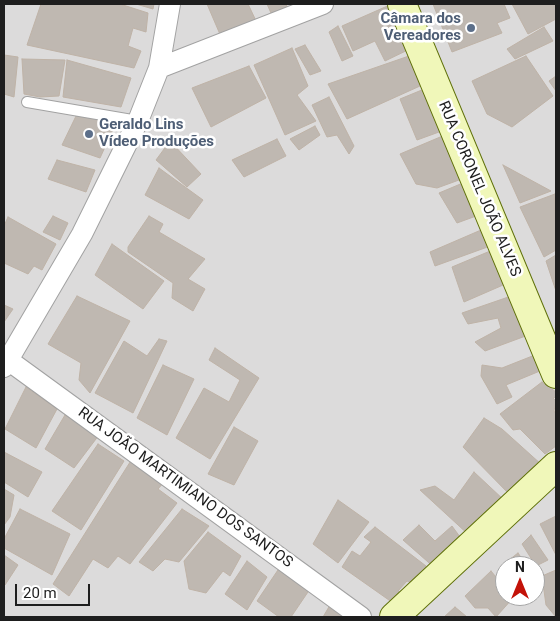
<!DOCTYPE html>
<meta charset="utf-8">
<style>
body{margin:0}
#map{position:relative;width:560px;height:621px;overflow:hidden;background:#eeebe4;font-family:Roboto,sans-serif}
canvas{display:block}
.frame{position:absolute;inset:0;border:5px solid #1e1e1e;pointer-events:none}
.north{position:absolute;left:495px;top:556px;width:50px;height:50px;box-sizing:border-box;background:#fff;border:1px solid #a5a5a5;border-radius:50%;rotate:0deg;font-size:14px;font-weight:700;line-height:20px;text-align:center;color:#1e1e1e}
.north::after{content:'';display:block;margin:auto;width:18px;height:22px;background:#c31208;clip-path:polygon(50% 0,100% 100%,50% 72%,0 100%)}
.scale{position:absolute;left:15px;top:584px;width:75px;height:22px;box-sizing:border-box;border:2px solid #1e1e1e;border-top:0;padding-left:6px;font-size:15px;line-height:18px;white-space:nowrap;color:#1e1e1e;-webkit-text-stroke:4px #fff;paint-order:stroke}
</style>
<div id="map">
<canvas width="560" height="621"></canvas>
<div class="frame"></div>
<div class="north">N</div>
<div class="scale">20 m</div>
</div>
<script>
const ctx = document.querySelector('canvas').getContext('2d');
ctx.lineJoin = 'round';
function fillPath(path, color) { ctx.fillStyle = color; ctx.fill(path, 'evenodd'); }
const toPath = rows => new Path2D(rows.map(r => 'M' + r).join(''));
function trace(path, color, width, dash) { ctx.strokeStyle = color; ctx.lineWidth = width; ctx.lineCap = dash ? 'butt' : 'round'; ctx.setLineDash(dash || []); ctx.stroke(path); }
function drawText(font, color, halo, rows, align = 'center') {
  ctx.font = font + ' Roboto,sans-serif'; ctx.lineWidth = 5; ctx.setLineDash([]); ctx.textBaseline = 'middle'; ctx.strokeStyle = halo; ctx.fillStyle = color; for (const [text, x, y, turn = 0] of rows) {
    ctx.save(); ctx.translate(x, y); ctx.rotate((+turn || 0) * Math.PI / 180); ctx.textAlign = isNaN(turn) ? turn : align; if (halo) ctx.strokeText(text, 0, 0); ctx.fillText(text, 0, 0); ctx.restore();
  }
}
fillPath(toPath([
 [4,4,556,4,556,617,4,617],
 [505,566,535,566,535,596,505,596]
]), '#dcdbdb');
const building = toPath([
 [41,4,120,4,148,13,146,32,133,28,128,46,141,51,134,68,27,45,41,4],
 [136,4,154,4,153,9,136,4],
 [207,4,248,4,258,25,222,39,207,4],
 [267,4,286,4,288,9,271,13,267,4],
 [392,4,416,46,385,61,375,41,353,51,342,26,392,4],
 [433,4,504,4,510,18,497,23,502,33,452,52,433,4],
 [512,4,555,4,556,19,528,34,512,4],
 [338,26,353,56,342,61,329,32,338,26],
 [544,27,553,41,515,59,507,49,544,27],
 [305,45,321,71,310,75,295,49,305,45],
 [292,48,308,86,297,95,316,121,285,135,254,65,292,48],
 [4,55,18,57,14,97,4,94,4,55],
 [409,56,420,86,347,119,328,84,409,56],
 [526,56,553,96,512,127,487,114,472,81,526,56],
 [22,59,65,60,59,96,40,97,24,94,22,59],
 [67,60,131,78,121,107,63,97,67,60],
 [249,66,266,98,211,127,192,88,249,66],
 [556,76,556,91,549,81,556,76],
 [434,85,450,128,417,140,400,99,434,85],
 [329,97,354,146,349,154,337,135,327,137,312,105,329,97],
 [77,114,116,123,100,158,62,145,77,114],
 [315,126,320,135,299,150,290,139,315,126],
 [452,132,470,176,437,188,416,184,400,154,452,132],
 [277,139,286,156,244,177,232,160,277,139],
 [170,141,201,174,187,187,156,160,170,141],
 [57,160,95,170,86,192,48,179,57,160],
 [503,165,551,191,520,203,503,165],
 [159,168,203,200,189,219,145,195,159,168],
 [470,180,487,212,457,223,439,193,470,180],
 [555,194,556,250,544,257,520,207,555,194],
 [53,216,68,223,60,240,43,232,53,216],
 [149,216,163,224,159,232,205,259,188,279,205,289,193,311,172,298,173,283,128,252,128,247,149,216],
 [8,217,56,244,42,270,34,266,28,274,4,263,4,226,8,217],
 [488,227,493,245,435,266,430,252,488,227],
 [112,244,164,281,143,309,95,275,112,244],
 [495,249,510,282,464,302,452,267,495,249],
 [556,255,556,291,546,261,556,255],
 [520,293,531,334,485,351,475,342,501,328,498,318,468,324,462,313,520,293],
 [77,296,130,321,90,393,79,380,81,363,48,344,77,296],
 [4,305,13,309,4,322,4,305],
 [159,339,167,341,133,413,95,393,124,341,147,356,159,339],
 [215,348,259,378,210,459,176,438,204,388,229,402,240,380,209,360,215,348],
 [540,353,552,366,506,385,512,397,497,404,481,376,482,365,502,368,540,353],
 [163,365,194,379,167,435,137,418,163,365],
 [542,382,556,392,556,397,553,398,556,401,554,411,556,414,556,446,545,454,520,429,513,430,500,414,542,382],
 [26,387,57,409,36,448,5,429,26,387],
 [65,415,99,435,74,468,45,449,65,415],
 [484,418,502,429,542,465,511,496,463,447,484,418],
 [234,427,258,441,234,485,208,474,234,427],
 [98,444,124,461,81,530,52,511,98,444],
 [4,452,42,472,28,497,4,482,4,452],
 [132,459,164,482,158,489,177,503,130,564,118,556,108,568,93,559,69,596,53,584,132,459],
 [474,472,505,501,470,536,420,490,435,486,454,500,474,472],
 [4,489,14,495,10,517,4,525,4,489],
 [338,500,369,522,338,563,313,544,338,500],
 [20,509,70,534,52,575,4,548,4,539,20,509],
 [182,509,209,526,179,562,165,559,153,571,139,562,182,509],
 [556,516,556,555,540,524,556,516],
 [419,525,435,541,452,526,463,541,436,569,403,540,419,525],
 [375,527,426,566,414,584,407,581,398,591,403,594,396,605,342,567,352,551,360,556,371,542,364,537,375,527],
 [208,532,241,556,230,576,223,571,206,593,189,589,184,561,208,532],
 [531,535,548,560,536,566,522,544,531,535],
 [518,553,527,566,505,566,505,576,500,567,518,553],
 [4,555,18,565,5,585,4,584,4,555],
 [247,561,267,577,247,610,225,594,247,561],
 [280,567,310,589,291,617,279,617,257,601,280,567],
 [556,570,556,617,546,605,542,576,556,570],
 [491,571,505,588,505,596,513,598,496,617,488,608,475,608,465,596,491,571],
 [516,596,528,596,519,600,516,596],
 [333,600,354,617,323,617,333,600],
 [455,607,467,617,444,617,455,607]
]);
fillPath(building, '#bfb8b1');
trace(building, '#bfb3a7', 1);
const lane = toPath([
 [27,102,138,121]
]);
const street = toPath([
 [159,68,323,4],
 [8,360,361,617],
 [4,367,82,234,138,121,159,68,170,4]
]);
const secondary = toPath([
 [402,4,556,374],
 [394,617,556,466]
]);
trace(lane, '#a2a2a2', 12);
trace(street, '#a2a2a2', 22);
trace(secondary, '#5f7009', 30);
trace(lane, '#fff', 10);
trace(street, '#fff', 20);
trace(secondary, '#f0f7b9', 28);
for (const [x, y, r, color] of [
 [471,28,5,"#5c6f8a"],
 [89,134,5,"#5c6f8a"]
]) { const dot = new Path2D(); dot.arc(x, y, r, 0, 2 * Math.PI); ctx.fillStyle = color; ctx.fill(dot); trace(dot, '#fff', 2); }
drawText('bold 15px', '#4e5e75', '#fff', [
 ["Câmara dos",461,19],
 ["Vereadores",461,36],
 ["Geraldo Lins",99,125,"left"],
 ["Vídeo Produções",99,142,"left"]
], 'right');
drawText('15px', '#1e1e1e', '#fff', [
 ["RUA CORONEL JOÃO ALVES",479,189,67],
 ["RUA JOÃO MARTIMIANO DOS SANTOS",185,488,36]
]);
</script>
